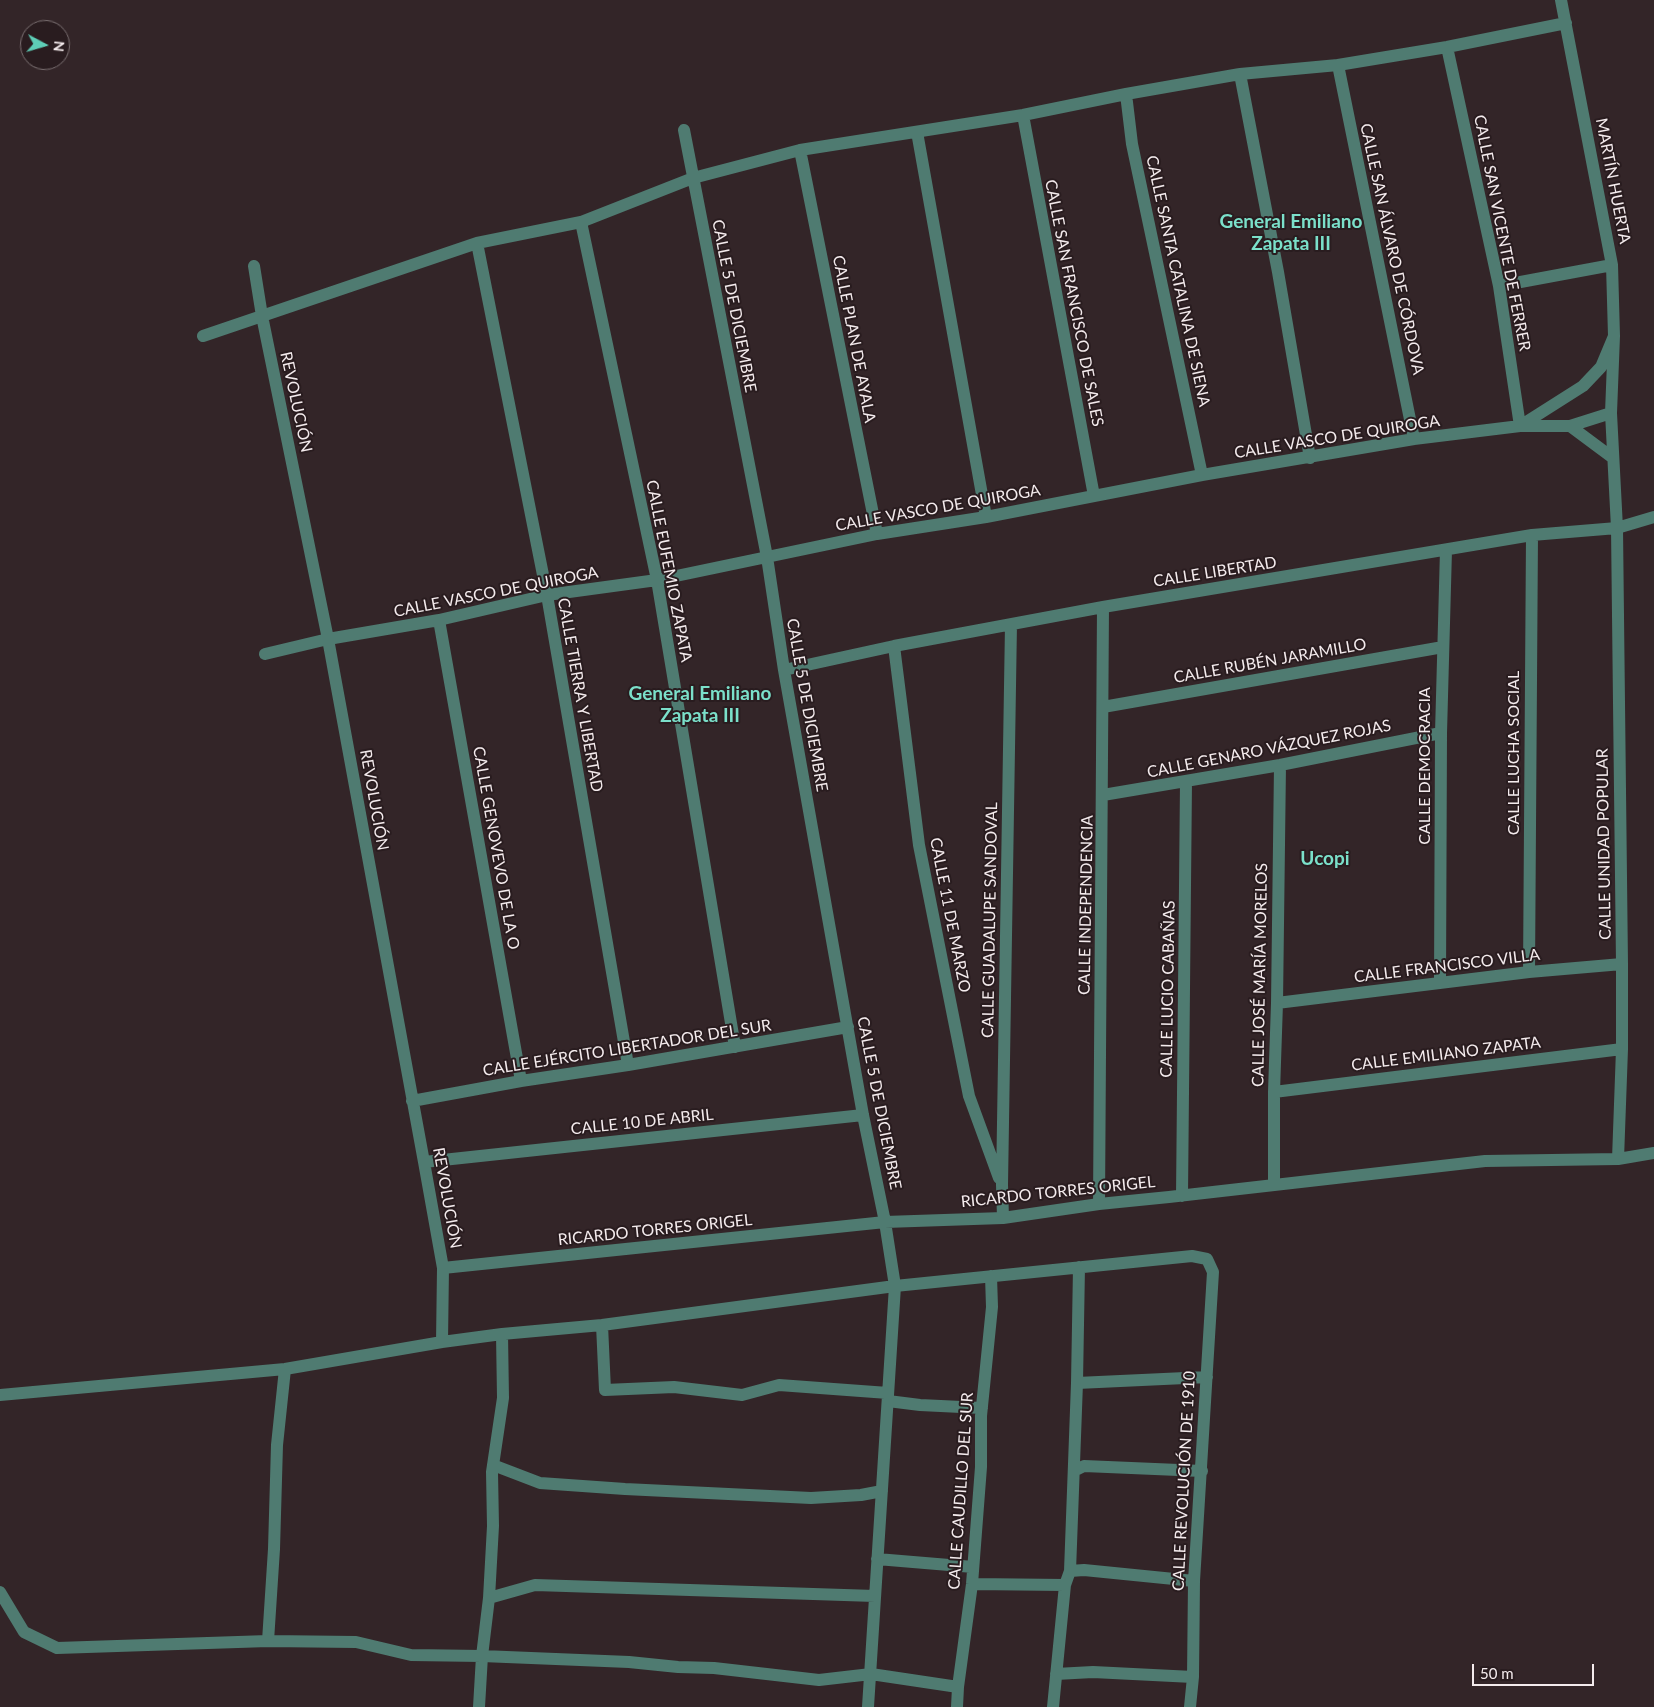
<!DOCTYPE html>
<meta charset="utf-8">
<style>
body{margin:0}
#map{position:relative;width:1654px;height:1707px;overflow:hidden;background:#332528;font-family:Lato,sans-serif}
canvas{display:block}
.north{position:absolute;left:20px;top:20px;width:50px;height:50px;box-sizing:border-box;background:#291c1f;border:1px solid #7a6f71;border-radius:50%;rotate:96deg;font-size:14px;font-weight:700;line-height:20px;text-align:center;color:#f4ebed}
.north::after{content:'';display:block;margin:auto;width:18px;height:22px;background:#5eceb7;clip-path:polygon(50% 0,100% 100%,50% 72%,0 100%)}
.scale{position:absolute;left:1472px;top:1664px;width:122px;height:22px;box-sizing:border-box;border:2px solid #f4ebed;border-top:0;padding-left:6px;font-size:15px;line-height:18px;white-space:nowrap;color:#f4ebed;-webkit-text-stroke:4px #291c1f;paint-order:stroke}
</style>
<div id="map">
<canvas width="1654" height="1707"></canvas>
<div class="north">N</div>
<div class="scale">50 m</div>
</div>
<script>
const ctx = document.querySelector('canvas').getContext('2d');
ctx.lineJoin = 'round';
const toPath = rows => new Path2D(rows.map(r => 'M' + r).join(''));
function trace(path, color, width, dash) { ctx.strokeStyle = color; ctx.lineWidth = width; ctx.lineCap = dash ? 'butt' : 'round'; ctx.setLineDash(dash || []); ctx.stroke(path); }
function drawText(font, color, halo, rows, align = 'center') {
  ctx.font = font + ' Lato,sans-serif'; ctx.lineWidth = 4; ctx.setLineDash([]); ctx.textBaseline = 'middle'; ctx.strokeStyle = halo; ctx.fillStyle = color; for (const [text, x, y, turn = 0] of rows) {
    ctx.save(); ctx.translate(x, y); ctx.rotate((+turn || 0) * Math.PI / 180); ctx.textAlign = isNaN(turn) ? turn : align; if (halo) ctx.strokeText(text, 0, 0); ctx.fillText(text, 0, 0); ctx.restore();
  }
}
trace(toPath([
 [1561,0,1612,265,1614,336,1611,413,1617,528,1622,964,1622,1049,1618,1159],
 [1447,47,1499,286,1520,426],
 [1338,65,1414,439],
 [1240,74,1278,272,1310,458],
 [1126,94,1132,144,1202,475],
 [1023,115,1094,496],
 [684,130,767,557,784,670,863,1115,885,1222,895,1286,868,1707],
 [917,132,986,517],
 [800,150,877,534],
 [581,222,657,580,735,1047],
 [477,243,547,595,628,1065],
 [254,266,262,316,328,639,424,1162,443,1268,442,1342],
 [1499,286,1612,265],
 [203,336,477,243,581,222,693,178,800,150,1023,115,1126,94,1240,74,1338,65,1447,47,1566,23],
 [1520,426,1570,426,1611,413],
 [1570,426,1613,458],
 [439,620,521,1081],
 [894,646,919,845,969,1096,999,1178],
 [265,654,328,639,439,620,547,595,657,580,877,534,986,517,1202,475,1414,439,1520,426,1583,386,1601,367,1614,336],
 [784,670,894,646,1103,607,1532,535,1617,528,1654,517],
 [1103,707,1443,647],
 [1103,795,1280,765,1441,733],
 [1529,972,1532,535],
 [1440,983,1441,733,1446,550],
 [1277,1003,1529,972,1622,964],
 [1274,1092,1622,1049],
 [412,1101,521,1081,628,1065,848,1027],
 [424,1162,863,1115],
 [1274,1185,1274,1092,1277,1003,1280,765],
 [1182,1196,1186,782],
 [1099,1204,1103,607],
 [1003,1218,1002,1185,1011,624],
 [443,1268,885,1222,1003,1218,1099,1204,1169,1197,1485,1161,1618,1159,1654,1153],
 [602,1325,605,1390,674,1387,742,1395,779,1385,888,1393],
 [1077,1383,1207,1377],
 [0,1395,285,1369,442,1342,502,1334,602,1325,895,1286,1192,1256,1207,1259,1213,1272,1194,1581,1193,1677,1190,1707],
 [888,1401,920,1405,982,1408],
 [493,1465,540,1483,625,1489,811,1498,861,1495,882,1491],
 [1074,1471,1084,1466,1202,1471],
 [877,1559,973,1567],
 [1070,1571,1084,1570,1194,1581],
 [972,1584,1065,1585],
 [0,1592,24,1632,57,1648,268,1641,274,1549,277,1445,285,1369],
 [489,1598,535,1585,875,1596],
 [268,1641,356,1642,411,1655,482,1656,629,1662,678,1667,714,1668,819,1680,871,1674,958,1687],
 [1056,1674,1093,1672,1193,1677],
 [479,1707,482,1656,489,1598,493,1526,492,1472,503,1398,502,1334],
 [957,1707,958,1687,972,1584,981,1467,981,1416,992,1307,991,1276],
 [1053,1707,1065,1585,1070,1571,1077,1383,1079,1267]
]), '#4f7b71', 12);
drawText('16px', '#f4ebed', '#291c1f', [
 ["MARTÍN HUERTA",1613,181,79],
 ["CALLE SAN VICENTE DE FERRER",1502,233,79],
 ["CALLE SAN ÁLVARO DE CÓRDOVA",1392,249,78],
 ["CALLE SANTA CATALINA DE SIENA",1178,281,78],
 ["CALLE SAN FRANCISCO DE SALES",1074,303,79],
 ["CALLE 5 DE DICIEMBRE",734,306,79],
 ["CALLE PLAN DE AYALA",854,339,79],
 ["REVOLUCIÓN",296,402,78],
 ["CALLE VASCO DE QUIROGA",1337,437,-9],
 ["CALLE VASCO DE QUIROGA",938,508,-10],
 ["CALLE EUFEMIO ZAPATA",669,571,79],
 ["CALLE LIBERTAD",1215,572,-9],
 ["CALLE VASCO DE QUIROGA",496,592,-11],
 ["CALLE RUBÉN JARAMILLO",1270,661,-10],
 ["CALLE TIERRA Y LIBERTAD",580,695,80],
 ["CALLE 5 DE DICIEMBRE",807,705,80],
 ["CALLE GENARO VÁZQUEZ ROJAS",1269,749,-11],
 ["CALLE LUCHA SOCIAL",1514,753,-90],
 ["CALLE DEMOCRACIA",1425,766,-90],
 ["REVOLUCIÓN",374,800,80],
 ["CALLE UNIDAD POPULAR",1604,844,-91],
 ["CALLE GENOVEVO DE LA O",496,848,80],
 ["CALLE INDEPENDENCIA",1086,905,-89],
 ["CALLE 11 DE MARZO",950,915,79],
 ["CALLE GUADALUPE SANDOVAL",990,920,-89],
 ["CALLE FRANCISCO VILLA",1447,966,-7],
 ["CALLE JOSÉ MARÍA MORELOS",1260,975,-89],
 ["CALLE LUCIO CABAÑAS",1168,989,-89],
 ["CALLE EJÉRCITO LIBERTADOR DEL SUR",627,1048,-9],
 ["CALLE EMILIANO ZAPATA",1446,1054,-7],
 ["CALLE 5 DE DICIEMBRE",879,1103,79],
 ["CALLE 10 DE ABRIL",642,1122,-6],
 ["RICARDO TORRES ORIGEL",1058,1192,-6],
 ["REVOLUCIÓN",447,1198,80],
 ["RICARDO TORRES ORIGEL",655,1230,-6],
 ["CALLE REVOLUCIÓN DE 1910",1184,1481,-87],
 ["CALLE CAUDILLO DEL SUR",961,1491,-86]
]);
drawText('bold 19px', '#7be0ca', '#291c1f', [
 ["General Emiliano",1291,222],
 ["Zapata III",1291,244],
 ["General Emiliano",700,694],
 ["Zapata III",700,716],
 ["Ucopi",1325,859]
]);
</script>
